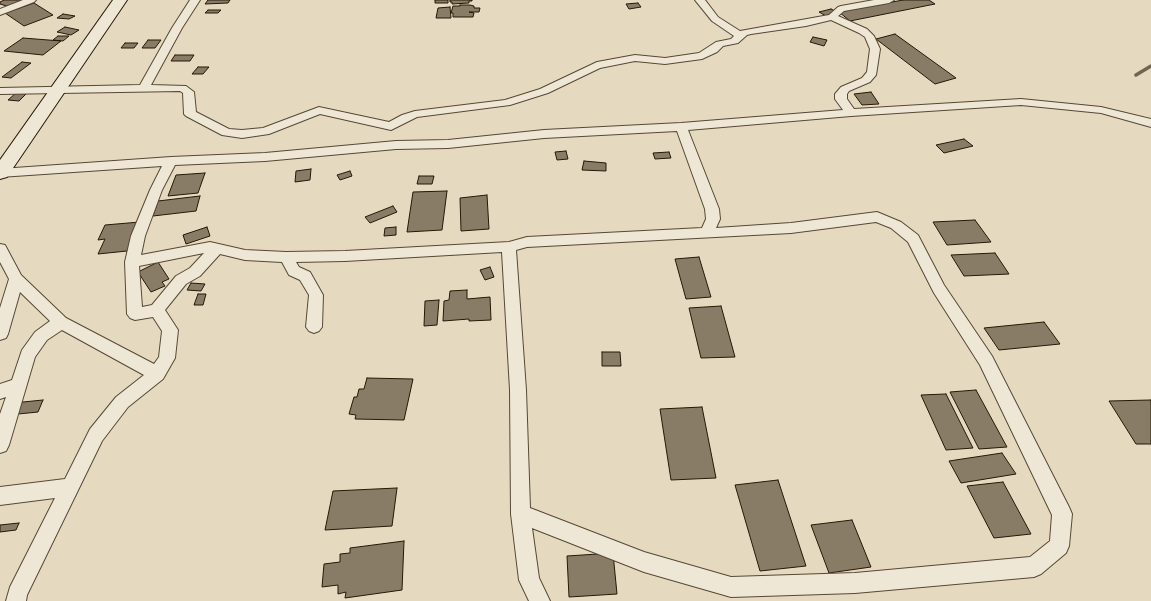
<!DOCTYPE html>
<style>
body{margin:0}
canvas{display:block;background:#e5dabf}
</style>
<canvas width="1151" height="601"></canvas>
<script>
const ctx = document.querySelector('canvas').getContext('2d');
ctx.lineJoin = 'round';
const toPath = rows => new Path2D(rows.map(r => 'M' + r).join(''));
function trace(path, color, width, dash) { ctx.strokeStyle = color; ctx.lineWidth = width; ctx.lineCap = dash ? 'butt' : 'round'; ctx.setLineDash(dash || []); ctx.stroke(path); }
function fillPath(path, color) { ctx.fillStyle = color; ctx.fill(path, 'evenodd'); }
trace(toPath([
 [1136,75,1151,66]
]), '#726450', 3.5);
const building = toPath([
 [4,0,25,0,10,7,0,4,0,2,4,0],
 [208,0,230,0,228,3,205,4,208,0],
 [435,0,448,0,448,3,435,3,435,0],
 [450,0,472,0,472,1,469,1,469,3,452,4,452,2,450,2,450,0],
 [903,0,929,0,935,4,850,21,839,12,903,0],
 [34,3,53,15,24,26,5,13,34,3],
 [638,3,641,7,629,9,626,4,638,3],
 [460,5,470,5,474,6,474,8,480,8,479,12,469,12,474,13,473,17,453,17,453,13,451,13,453,6,460,6,460,5],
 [450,7,451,18,436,18,438,8,450,7],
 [831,9,837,12,826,16,819,12,831,9],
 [208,10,221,10,218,13,205,13,208,10],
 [63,14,75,16,69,19,57,18,63,14],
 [65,27,79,30,71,35,57,32,65,27],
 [895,34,956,78,935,84,876,39,895,34],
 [58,36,69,36,63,41,53,40,58,36],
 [813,37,827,40,824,46,810,42,813,37],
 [23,38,61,41,43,55,4,51,23,38],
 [148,40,161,40,155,48,142,48,148,40],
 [125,43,138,43,134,48,121,48,125,43],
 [175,55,194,55,190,61,171,61,175,55],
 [22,62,31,63,11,78,2,77,22,62],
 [198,67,209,67,203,74,192,74,198,67],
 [871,92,879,104,862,105,854,94,871,92],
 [16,93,26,94,19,101,8,100,16,93],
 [964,139,973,146,944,153,936,145,964,139],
 [566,151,568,159,557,160,555,152,566,151],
 [669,152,671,158,655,159,653,153,669,152],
 [584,161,606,163,606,171,582,170,584,161],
 [311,169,310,180,295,182,296,171,311,169],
 [350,171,352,176,340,180,337,175,350,171],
 [205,173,198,193,168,196,176,175,205,173],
 [419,176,434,176,432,184,417,184,419,176],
 [447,191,442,230,407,232,413,192,447,191],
 [487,195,489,229,461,231,460,198,487,195],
 [200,196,196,211,153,216,158,201,200,196],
 [393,206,397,212,370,223,365,217,393,206],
 [975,220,991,242,947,245,933,222,975,220],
 [140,222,127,251,98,254,105,239,98,240,105,225,140,222],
 [207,227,210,236,186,244,183,235,207,227],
 [396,227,396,235,384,236,385,228,396,227],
 [995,253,1009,274,964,276,951,255,995,253],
 [699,257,711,297,686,299,675,259,699,257],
 [158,262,169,279,162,282,165,286,151,292,138,272,158,262],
 [490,267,494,277,485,280,480,270,490,267],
 [191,283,205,284,201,291,187,290,191,283],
 [467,290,467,299,490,297,491,320,469,321,469,319,443,321,444,301,449,300,450,291,467,290],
 [198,294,206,294,203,305,194,305,198,294],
 [439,300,437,325,424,326,425,301,439,300],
 [721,306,735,357,701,358,689,308,721,306],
 [1044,322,1060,344,999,350,984,328,1044,322],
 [602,352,620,352,621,366,602,366,602,352],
 [367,378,413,379,404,420,355,419,356,415,349,414,354,397,357,397,359,389,364,389,367,378],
 [976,390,1007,447,979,449,950,392,976,390],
 [946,394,973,448,946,450,921,395,946,394],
 [43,400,38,412,8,415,13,403,43,400],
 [1151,400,1151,444,1136,444,1109,401,1151,400],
 [702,407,716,478,671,480,660,409,702,407],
 [1002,453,1016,474,961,483,949,461,1002,453],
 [778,480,806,566,760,571,735,485,778,480],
 [1003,482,1031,534,994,538,967,486,1003,482],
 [397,488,392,526,325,530,333,491,397,488],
 [852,520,871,567,829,573,811,525,852,520],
 [19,523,16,530,0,532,0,525,19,523],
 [404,541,402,590,345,598,346,592,338,594,338,585,322,587,324,564,340,562,340,554,350,553,350,548,404,541],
 [613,553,617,594,569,597,567,556,613,553]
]);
fillPath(building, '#897c67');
trace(building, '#261707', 1);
const street = toPath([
 [23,0,36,0,34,2,0,15,0,9,23,0],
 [190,0,200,0,182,28,151,85,186,86,194,92,196,112,229,129,242,130,263,128,319,107,389,122,402,115,415,111,505,100,540,89,597,62,635,55,665,58,699,53,716,42,731,39,734,36,712,21,695,0,705,0,718,17,740,31,829,15,838,7,841,6,874,0,894,0,889,3,844,11,838,16,867,29,874,36,880,49,876,75,870,82,849,91,847,94,847,99,854,109,1021,99,1101,107,1151,119,1151,127,1101,113,1021,105,851,116,688,130,719,209,720,219,716,228,791,223,877,212,901,222,918,235,944,285,992,356,1069,507,1072,514,1069,546,1066,553,1041,574,1034,577,855,593,731,597,644,572,532,528,539,578,550,601,529,601,519,580,511,514,510,390,502,252,345,261,296,262,299,267,310,272,323,295,322,327,319,331,314,333,309,331,306,327,309,295,300,280,289,275,282,262,245,260,220,254,200,276,186,284,165,310,178,330,175,358,163,379,128,407,102,441,27,595,26,601,6,601,10,587,55,498,0,505,0,487,65,479,90,429,116,397,144,375,62,330,47,340,35,357,9,445,6,451,0,453,0,414,6,397,0,399,0,384,12,380,22,350,35,332,50,321,20,292,8,334,6,338,0,340,0,308,9,279,0,262,0,244,5,245,21,275,66,318,154,364,159,357,162,331,153,317,135,320,130,318,127,314,125,262,131,236,150,190,162,166,0,177,0,169,171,157,265,153,396,141,448,140,544,130,681,123,843,110,835,99,835,94,841,87,862,78,867,72,870,49,865,37,859,33,831,20,806,26,751,34,747,35,738,43,723,46,717,52,702,59,665,64,635,61,600,68,548,93,510,105,417,117,391,130,320,114,269,134,242,138,222,135,186,116,184,114,183,93,180,91,0,94,0,88,140,85,172,28,190,0],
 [677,131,705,209,706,219,702,228,527,237,509,242,345,251,286,252,245,250,210,242,141,255,145,236,162,190,175,165,265,161,396,149,448,148,544,138,677,131],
 [876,222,891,228,908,242,934,293,980,365,1052,515,1050,541,1030,557,855,573,731,577,644,552,530,508,526,390,516,250,527,247,791,233,876,222],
 [204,253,190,268,176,276,152,305,142,307,139,266,204,253]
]);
const secondary = toPath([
 [113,0,127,0,7,177,0,179,0,160,113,0]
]);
trace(street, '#564835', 2);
trace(secondary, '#261707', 2);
fillPath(street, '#eee7d5');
fillPath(secondary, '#eee7d5');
</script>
